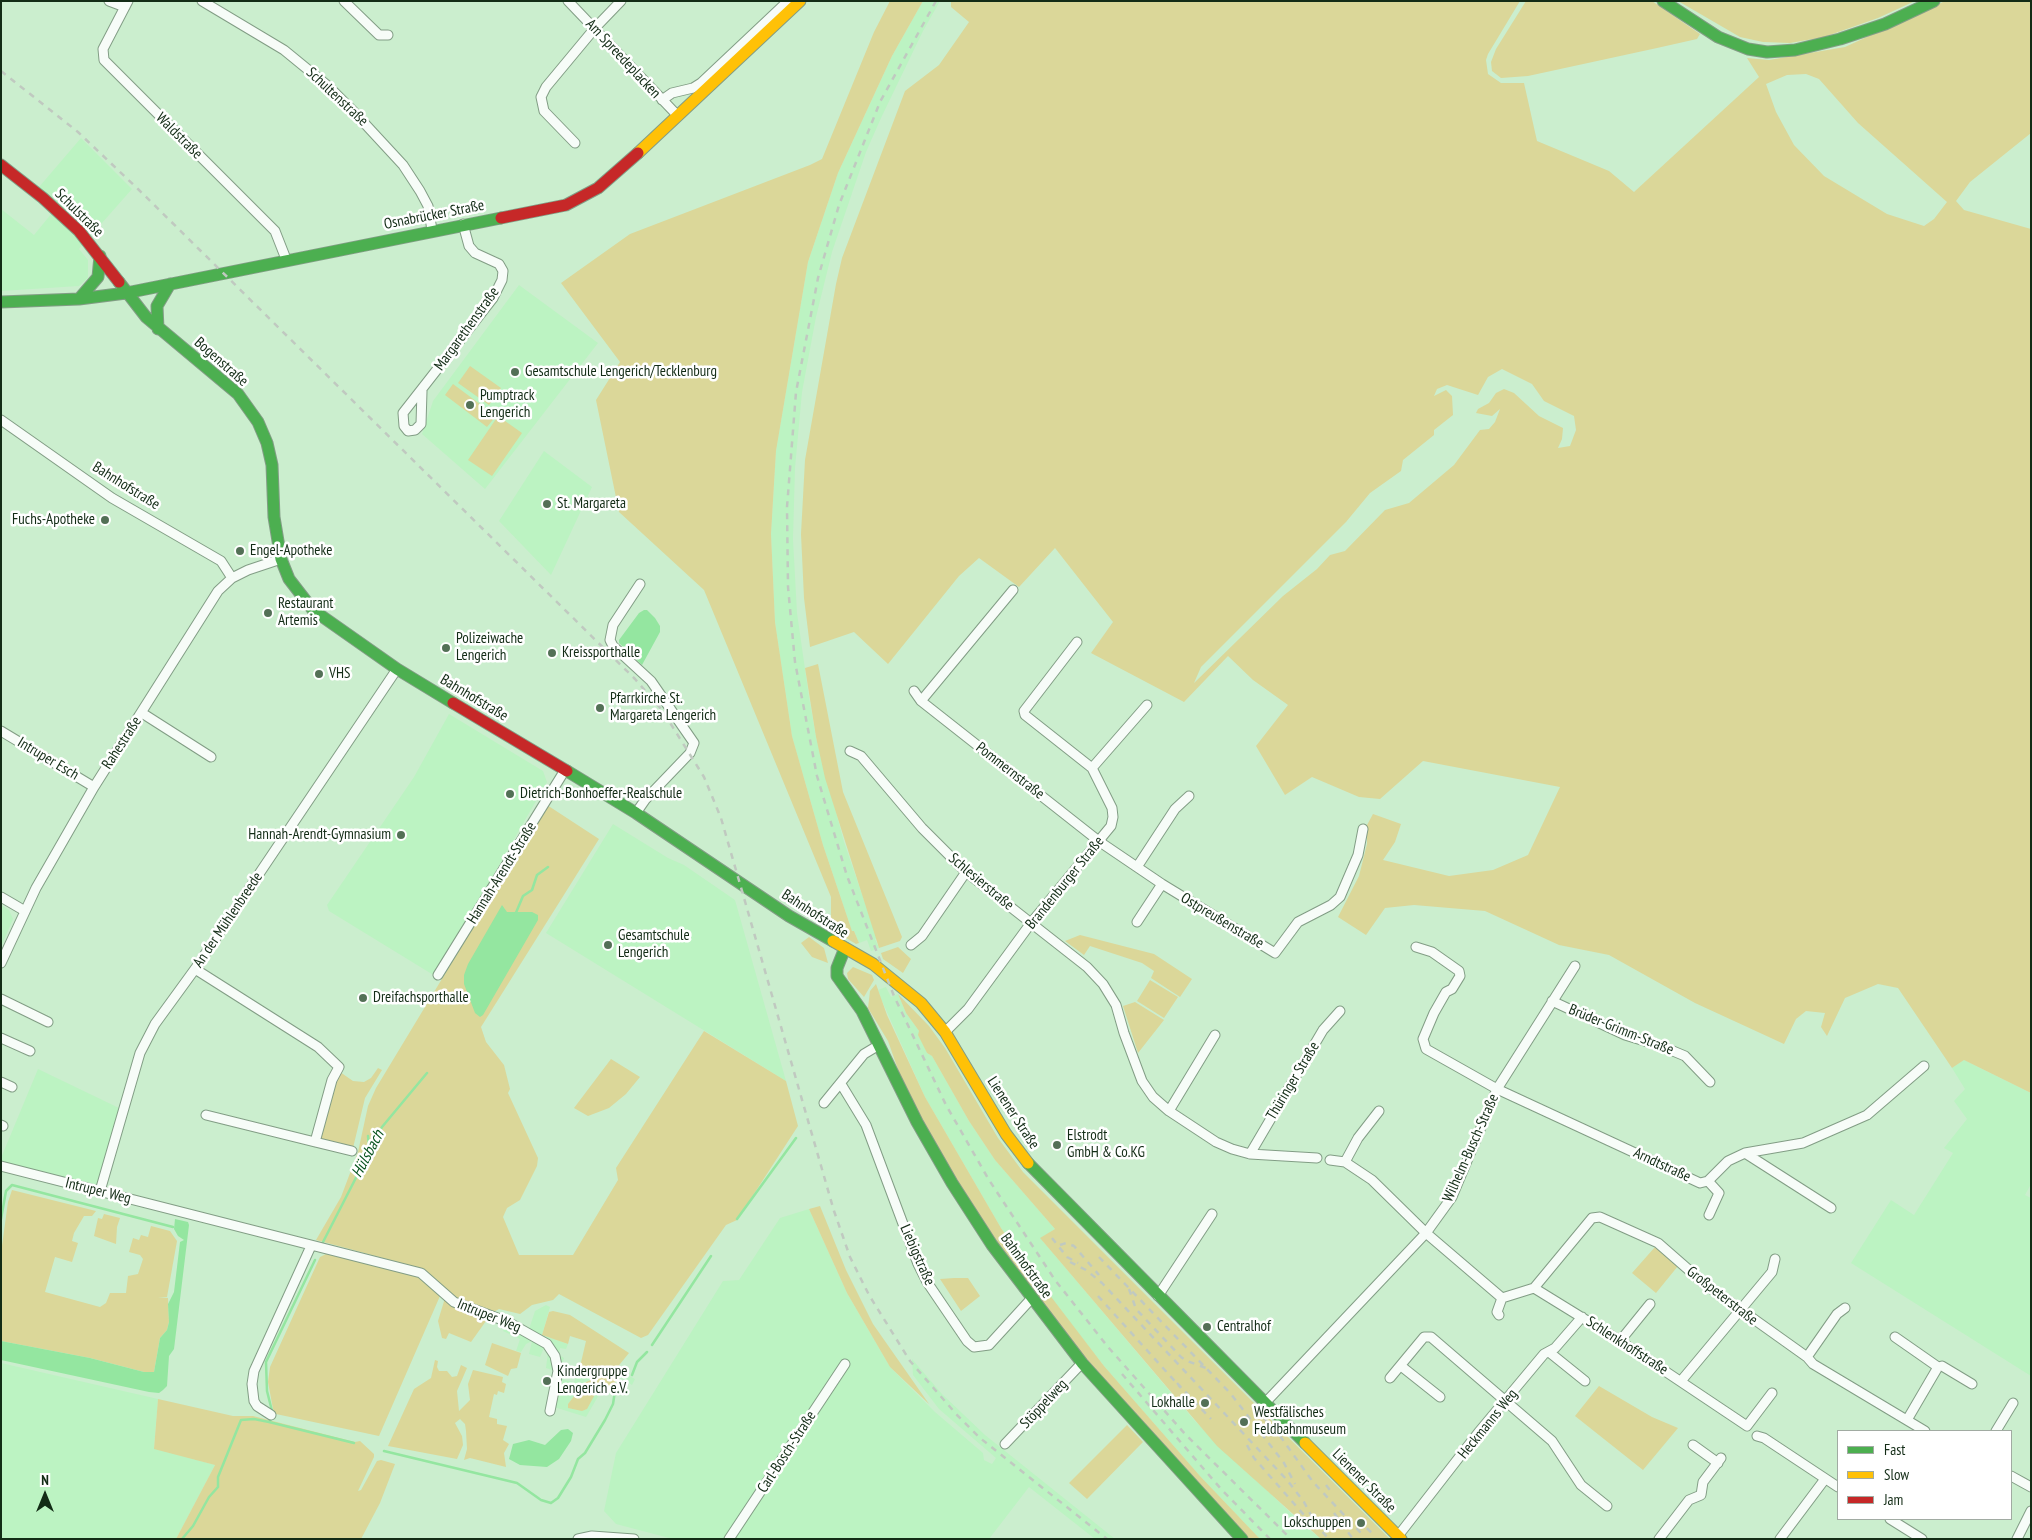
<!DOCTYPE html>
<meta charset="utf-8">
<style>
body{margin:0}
#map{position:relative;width:2032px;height:1540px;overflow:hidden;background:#cbeece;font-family:"PT Sans Narrow",sans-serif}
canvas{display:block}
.frame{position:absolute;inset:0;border:2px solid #132c16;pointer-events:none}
.legend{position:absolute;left:1837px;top:1430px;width:175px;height:90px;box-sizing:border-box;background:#fff;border:1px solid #a1aba2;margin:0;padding:6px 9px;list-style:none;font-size:15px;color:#132c16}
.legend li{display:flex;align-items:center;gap:10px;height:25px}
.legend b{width:25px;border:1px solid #a1aba2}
.north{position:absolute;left:20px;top:1470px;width:50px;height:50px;-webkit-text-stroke:4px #fff;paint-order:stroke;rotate:0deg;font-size:14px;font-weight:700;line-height:20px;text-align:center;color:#132c16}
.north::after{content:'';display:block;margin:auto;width:18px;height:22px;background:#132c16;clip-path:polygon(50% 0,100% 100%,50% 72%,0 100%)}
</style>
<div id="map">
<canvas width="2032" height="1540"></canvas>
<div class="frame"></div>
<ul class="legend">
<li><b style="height:6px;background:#4caf50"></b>Fast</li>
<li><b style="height:6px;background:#ffc107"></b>Slow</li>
<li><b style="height:6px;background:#c62828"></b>Jam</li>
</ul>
<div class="north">N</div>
</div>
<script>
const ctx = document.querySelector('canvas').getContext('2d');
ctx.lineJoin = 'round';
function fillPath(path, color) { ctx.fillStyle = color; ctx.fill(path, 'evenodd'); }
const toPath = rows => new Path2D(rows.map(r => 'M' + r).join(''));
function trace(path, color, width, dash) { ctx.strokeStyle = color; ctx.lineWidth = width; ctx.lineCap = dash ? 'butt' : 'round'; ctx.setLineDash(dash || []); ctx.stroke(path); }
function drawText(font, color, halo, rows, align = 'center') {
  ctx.font = font + ' "PT Sans Narrow",sans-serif'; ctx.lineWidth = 5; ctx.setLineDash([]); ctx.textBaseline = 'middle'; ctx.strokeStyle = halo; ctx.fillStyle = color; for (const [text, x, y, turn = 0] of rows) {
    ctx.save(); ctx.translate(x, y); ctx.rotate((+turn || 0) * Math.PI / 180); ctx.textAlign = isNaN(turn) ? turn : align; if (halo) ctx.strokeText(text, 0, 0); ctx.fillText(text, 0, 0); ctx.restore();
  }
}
fillPath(toPath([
 [923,1,940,1,923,31,881,118,866,152,832,252,816,317,802,392,795,468,793,539,797,613,809,697,816,737,844,842,877,938,875,939,879,948,871,951,867,940,859,943,854,931,852,931,823,845,792,736,775,622,771,534,776,451,808,262,838,173,892,56],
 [81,138,132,189,79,249,88,260,88,278,79,286,1,291,1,209,34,235,52,213,39,187],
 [519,285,598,343,485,489,422,434,433,401],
 [544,451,592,487,551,575,499,521],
 [449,714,543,771,547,782,435,976,329,911,327,905,414,777],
 [613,824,668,858,684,865,735,900,786,1081,546,933],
 [1,905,9,910,13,919,1,947],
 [886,987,891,997,898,994,906,1013,919,1031,927,1053,932,1056,969,1121,995,1160,1055,1229,1041,1239,1195,1421,1300,1522,1321,1539,1260,1539,1200,1476,1104,1366,1048,1295,1001,1228,925,1097,882,1001,878,990],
 [1964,1060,2031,1093,2031,1184,2025,1195,2031,1198,2031,1376,1851,1263,1891,1200,1914,1215,1953,1153,1944,1148,1967,1119,1954,1101,1965,1089,1952,1068],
 [38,1069,119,1108,97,1186,1,1163,1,1158],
 [809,1209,847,1293,890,1367,935,1412,983,1453,984,1460,992,1464,996,1458,939,1409,913,1375,912,1359,942,1394,985,1435,1115,1539,1095,1539,1029,1487,989,1539,673,1539,616,1524,604,1511,616,1453,723,1281,739,1280,780,1218],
 [546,1305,550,1307,542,1335,568,1344,566,1349,560,1348,559,1355,564,1358,559,1376,561,1379,574,1382,579,1371,591,1372,606,1368,616,1369,635,1379,632,1385,616,1375,599,1375,584,1383,568,1404,568,1408,585,1410,599,1386,603,1388,586,1417,554,1407,551,1395,548,1395,551,1394,555,1371,546,1368,548,1352,544,1348,540,1357,529,1354,532,1341,526,1344,521,1352,516,1351,520,1339,503,1331,506,1325,529,1329,535,1311],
 [1,1363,158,1399,154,1448,215,1465,176,1539,1,1539]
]), '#bcf3c2');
fillPath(toPath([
 [890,1,923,1,892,56,838,173,808,262,776,451,771,534,775,622,792,736,823,845,852,931,854,931,859,943,856,944,831,929,831,897,704,590,619,512,596,400,620,362,561,283,630,234,810,165,822,159,874,32],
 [951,1,1520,1,1488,54,1486,60,1488,74,1501,83,1524,83,1537,141,1609,171,1634,192,1759,77,1747,58,1769,60,1845,47,1945,1,2031,1,2031,133,1970,182,1956,201,1964,210,2031,229,2031,1093,1964,1060,1952,1068,1898,988,1878,984,1845,998,1827,1036,1821,1027,1825,1013,1806,1011,1796,1019,1784,1044,1695,1003,1609,955,1559,945,1485,911,1414,905,1385,908,1366,935,1338,917,1359,876,1367,844,1367,825,1373,814,1401,824,1395,842,1383,860,1449,876,1493,870,1528,855,1560,787,1423,761,1380,799,1359,797,1312,777,1285,795,1256,746,1288,705,1253,680,1228,656,1184,702,1091,653,1113,622,1055,548,1019,587,979,558,959,576,888,664,854,632,810,647,804,598,801,534,805,460,836,284,842,258,905,91,939,65,969,22,951,7],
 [1806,74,1819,79,1858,123,1947,202,1934,219,1924,226,1887,214,1824,176,1794,145,1776,112,1766,84,1787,75],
 [1502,369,1532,384,1544,401,1574,416,1576,430,1570,446,1558,448,1562,439,1563,428,1539,416,1514,393,1504,389,1496,393,1489,403,1478,409,1476,413,1492,416,1500,409,1495,422,1489,429,1480,430,1454,465,1409,503,1385,510,1345,551,1330,555,1317,569,1283,596,1194,683,1201,667,1346,522,1370,493,1401,471,1403,460,1434,435,1434,430,1453,415,1452,396,1446,390,1434,396,1437,389,1447,385,1478,395,1488,377],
 [1526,1,1652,1,1700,34,1697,39,1657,48,1528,76,1501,78,1492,71,1491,62,1496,49],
 [1678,1,1915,1,1878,18,1824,37,1790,43,1763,42,1740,37],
 [470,366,501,388,489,405,458,383],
 [453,384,496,416,487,427,445,395],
 [498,416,522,433,492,476,468,460],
 [818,664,843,792,902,937,900,941,879,948,825,778,816,737,805,668],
 [547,805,599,839,481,1027,486,1042,504,1065,510,1089,508,1093,538,1158,537,1166,520,1200,507,1208,503,1217,519,1255,573,1255,618,1180,616,1168,704,1031,786,1081,798,1126,737,1220,726,1225,648,1335,641,1338,559,1294,553,1300,532,1305,520,1314,499,1309,492,1313,454,1299,424,1269,316,1240,341,1197,358,1152,368,1106,376,1088],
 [1080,935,1154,954,1192,979,1180,997,1151,978,1154,971,1142,963,1090,946,1084,955,1065,941],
 [809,937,824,948,828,963,812,957,801,943],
 [898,947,911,959,903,973,883,959,881,953],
 [853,967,872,975,874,980,864,997,848,979,847,973],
 [1150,980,1178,997,1164,1018,1137,1001],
 [876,984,887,1015,925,1097,1001,1228,1026,1264,1104,1366,1200,1476,1260,1539,1248,1539,1084,1360,980,1220,906,1092,888,1041,868,1008,870,991],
 [898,994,929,1026,945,1048,998,1138,1023,1172,1390,1539,1321,1539,1217,1446,1040,1238,1055,1229,995,1160,969,1121,932,1056,927,1053,918,1035,919,1031,906,1013],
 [1135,1002,1164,1020,1138,1053,1123,1006],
 [611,1059,640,1077,626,1094,609,1108,588,1116,574,1108],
 [378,1068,382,1070,365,1098,353,1148,323,1141,320,1136,334,1081,340,1072,353,1081,364,1082,371,1078],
 [12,1190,96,1211,92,1216,84,1216,74,1233,72,1241,78,1243,72,1262,55,1257,45,1292,100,1307,106,1303,110,1293,126,1293,128,1276,138,1274,143,1259,140,1255,129,1252,133,1238,139,1240,141,1235,148,1237,151,1226,170,1231,177,1241,167,1297,158,1297,168,1298,169,1322,167,1330,160,1338,154,1372,144,1372,90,1358,1,1341,1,1253,8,1202],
 [820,1206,846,1270,873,1324,929,1404,890,1367,847,1293,809,1209],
 [104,1214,120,1218,117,1227,116,1244,94,1236,98,1218,102,1219],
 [1655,1247,1678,1266,1656,1293,1632,1273],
 [326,1254,422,1277,430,1282,440,1296,379,1436,276,1414,273,1409,268,1382,270,1367,320,1257],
 [954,1278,968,1278,980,1296,961,1311,940,1279],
 [445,1298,486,1318,486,1321,471,1342,449,1333,446,1339,442,1338,438,1321],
 [553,1311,570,1315,629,1353,616,1369,606,1368,587,1373,579,1371,586,1341,570,1336,568,1344,542,1335,549,1312],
 [492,1343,521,1353,517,1368,511,1369,508,1376,485,1365],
 [435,1360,438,1361,437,1367,439,1371,447,1371,452,1377,457,1376,461,1365,467,1368,457,1391,459,1411,470,1400,468,1384,473,1370,503,1377,502,1382,506,1384,504,1393,498,1391,497,1395,494,1394,489,1417,497,1419,497,1424,507,1426,503,1440,509,1444,504,1453,506,1467,470,1458,464,1460,467,1449,466,1431,465,1424,460,1419,455,1423,462,1436,463,1445,457,1459,388,1446,414,1389,431,1378],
 [604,1374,619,1376,609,1392,599,1387,587,1409,582,1411,568,1408,568,1404,584,1383],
 [1599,1386,1652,1417,1678,1428,1643,1470,1575,1416],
 [158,1399,233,1416,253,1416,355,1442,360,1441,374,1454,374,1457,358,1491,361,1490,377,1461,381,1460,395,1464,380,1503,361,1539,176,1539,215,1465,154,1449],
 [1127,1425,1143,1442,1087,1499,1069,1483]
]), '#dbd799');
fillPath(toPath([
 [644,610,647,610,655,618,660,626,660,632,642,665,619,643,619,640,639,613],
 [502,905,507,912,532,912,538,915,538,920,483,1015,480,1017,475,1013,464,984,464,975,468,964],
 [175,1219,188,1222,189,1225,174,1349,169,1356,167,1386,163,1390,159,1393,149,1392,1,1360,1,1341,90,1358,144,1372,154,1372,160,1338,167,1330,169,1322,168,1304,174,1292,180,1242,184,1240,178,1236,174,1229],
 [568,1429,573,1433,571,1441,559,1459,547,1467,520,1465,509,1459,513,1444,529,1440,545,1445,561,1430]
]), '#94e6a0');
trace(toPath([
 [515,915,523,896,532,890,537,875,548,867],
 [368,1136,369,1147],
 [1,1219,6,1191,12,1185,173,1227],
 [737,1219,796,1138],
 [322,1244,382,1127,427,1073],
 [652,1345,711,1256],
 [632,1375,637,1362,647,1352],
 [272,1411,267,1391,266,1362,315,1260],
 [269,1422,354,1443],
 [384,1451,517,1483,541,1500,551,1503,558,1498,571,1477,578,1459,585,1453,605,1420,613,1404,615,1391,625,1385],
 [182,1539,193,1526,209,1497,218,1487,218,1477,241,1420,254,1419,269,1422,271,1419]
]), '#94e6a0', 2.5);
const street = toPath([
 [109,1,125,7],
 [128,1,103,49,104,60,275,231,286,259],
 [202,1,284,50,328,86,354,112,403,165,420,191,428,206,432,230],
 [344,1,379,35,388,35],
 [568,1,678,116],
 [662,100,672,93,693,88,701,83,788,1],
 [575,143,544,111,541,97,546,87,595,28,621,1],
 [422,391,421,424,415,430,408,431,404,426,403,413,493,298,502,280,503,271,499,264,475,253,469,246,463,224],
 [1,420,112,498,221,561,232,578],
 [914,691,921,701,1100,842,1162,884,1275,953,1298,922,1331,905,1340,897,1358,855,1363,829],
 [921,701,1013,590],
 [142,713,211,757],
 [1,731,94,787],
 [850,751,861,756,922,828,966,872,1087,967,1103,984,1116,1005,1124,1033,1142,1081,1153,1097,1169,1111,1216,1142,1232,1149,1250,1154,1317,1158],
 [1092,768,1147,705],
 [636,813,645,800,690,753,694,743,651,681,613,646,610,640,613,625,640,584],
 [1137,867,1175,809,1189,796],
 [1,897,25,911],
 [1137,922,1162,884],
 [911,945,922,936,966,872],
 [1416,947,1432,952,1459,971,1460,976,1452,989,1446,992,1434,1013,1423,1039,1426,1049,1497,1089,1700,1183,1708,1181,1728,1161,1745,1153,1803,1143,1867,1115,1924,1066],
 [1,963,36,888,94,787,218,591,232,578,248,570,281,559],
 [195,969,318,1047,339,1067,332,1080,315,1142,206,1115],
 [438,975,565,770],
 [1,999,48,1022],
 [1552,1001,1625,1035,1661,1046,1685,1056,1710,1082],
 [945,1032,968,1009,1031,923,1111,826,1113,817,1112,808,1092,768,1025,715,1024,711,1077,642],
 [1,1038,30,1051],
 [1,1082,12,1087],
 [841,1084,866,1125,918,1264,927,1282,967,1341,974,1347,989,1345,1031,1299],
 [824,1103,864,1054,879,1045],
 [1169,1111,1215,1035],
 [1,1125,3,1126],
 [315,1142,352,1151],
 [1745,1153,1831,1208],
 [1250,1154,1323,1030,1340,1011],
 [1330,1160,1345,1162,1372,1180,1426,1233,1502,1298,1534,1288,1620,1341,1747,1426,1772,1393],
 [1345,1162,1358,1138,1379,1111],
 [1,1166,421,1273,454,1302,508,1322,547,1344,555,1356,558,1371,550,1411],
 [1708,1181,1719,1193,1709,1215],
 [100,1191,140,1053,155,1024,195,969,397,669],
 [1534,1288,1592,1218,1600,1217,1658,1243,1706,1285,1807,1357,1813,1364,1925,1431],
 [1158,1296,1212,1214],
 [1499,1315,1497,1312,1502,1298],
 [1895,1337,1938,1367],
 [1620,1341,1650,1304],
 [1549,1352,1585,1381],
 [1807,1357,1837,1314,1845,1308],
 [1401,1366,1440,1397],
 [1390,1378,1424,1337,1431,1337,1552,1441,1581,1485,1607,1506],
 [1681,1381,1772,1272,1775,1259],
 [1265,1403,1426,1233,1452,1197,1497,1089,1575,966],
 [271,1415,257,1406,254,1401,252,1384,254,1371,311,1246],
 [1907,1420,1938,1367,1942,1366,1972,1384],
 [1996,1431,2013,1403],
 [1757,1436,1764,1438,1838,1487],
 [1005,1444,1082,1363],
 [1693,1445,1718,1463],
 [2011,1476,2031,1487],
 [1890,1519,1922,1539],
 [1398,1536,1478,1433,1544,1354,1555,1348,1582,1317],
 [578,1539,592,1536,634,1539],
 [729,1539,845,1364],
 [1659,1539,1689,1500,1701,1495,1703,1482,1721,1458],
 [1780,1539,1825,1479],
 [2017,1539,2031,1511]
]);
const fast = toPath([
 [1663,1,1718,37,1748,49,1767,52,1795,50,1840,39,1885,24,1934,1],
 [119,282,146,317,238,394,258,422,267,443,272,465,274,517,281,559,289,579,313,610,397,669,453,703],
 [79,299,98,277,100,256],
 [1,302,79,299,126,293,501,218],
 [158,329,157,306,170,284],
 [567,771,636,813,789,916,833,941],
 [845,948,837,968,837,976,862,1011,917,1122,952,1183,992,1245,1082,1363,1242,1539],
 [1028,1163,1305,1443]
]);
const slow = toPath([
 [638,153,800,1],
 [833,941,873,964,921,1003,945,1032,1006,1134,1028,1163],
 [1305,1443,1401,1539]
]);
const jam = toPath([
 [1,165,43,198,79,231,119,282],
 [501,218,566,205,598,188,638,153],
 [453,703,567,771]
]);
trace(street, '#829d85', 11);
trace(fast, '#829d85', 13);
trace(slow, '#829d85', 13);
trace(jam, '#829d85', 13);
trace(street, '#f7fcf8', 9);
trace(fast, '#4caf50', 11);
trace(slow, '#ffc107', 11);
trace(jam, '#c62828', 11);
trace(toPath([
 [936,1,880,102,839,205,818,278,796,392,787,507,788,587,795,662,817,776,847,876,894,996,946,1105,989,1180,1055,1280,1108,1347,1185,1434,1291,1539],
 [1,71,78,132,138,189,635,679,662,710,704,777,721,818,834,1211,850,1257,869,1295,910,1361,957,1415,980,1438,1107,1539],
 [1052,1238,1067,1257,1078,1263],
 [1060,1245,1066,1243,1074,1246,1099,1275],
 [1099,1257,1231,1394,1284,1463,1295,1484],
 [1070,1262,1086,1270,1102,1283,1287,1480,1304,1502,1317,1526,1329,1539],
 [1129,1289,1136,1309,1181,1357,1187,1361,1206,1368],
 [1098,1296,1181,1388],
 [1122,1374,1221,1489,1270,1539],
 [1177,1383,1211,1419],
 [1264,1418,1279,1435],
 [1280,1436,1313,1482,1361,1533],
 [1247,1445,1254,1458,1311,1523],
 [1326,1485,1330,1490],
 [1334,1513,1353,1539],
 [1358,1520,1373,1534]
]), '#c0c9c0', 2.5, [6, 6]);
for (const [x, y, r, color] of [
 [515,372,5,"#537056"],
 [470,405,5,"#537056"],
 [547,504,5,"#537056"],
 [105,520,5,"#537056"],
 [240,551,5,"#537056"],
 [268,613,5,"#537056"],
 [446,648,5,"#537056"],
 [552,653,5,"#537056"],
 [319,674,5,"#537056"],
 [600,708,5,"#537056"],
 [510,794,5,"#537056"],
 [401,835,5,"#537056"],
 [608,945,5,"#537056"],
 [363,998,5,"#537056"],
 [1057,1145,5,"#537056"],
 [1207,1327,5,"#537056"],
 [547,1381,5,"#537056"],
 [1205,1403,5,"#537056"],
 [1244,1422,5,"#537056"],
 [1361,1523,5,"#537056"]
]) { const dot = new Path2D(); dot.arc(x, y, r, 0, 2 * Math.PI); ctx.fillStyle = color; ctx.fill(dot); trace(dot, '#fff', 2); }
drawText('15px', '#132c16', '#fff', [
 ["Am Spreedeplacken",623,59,47],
 ["Schultenstraße",337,97,43],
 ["Waldstraße",179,136,45],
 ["Schulstraße",79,213,45],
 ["Osnabrücker Straße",434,215,-11],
 ["Margarethenstraße",467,329,-54],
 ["Bogenstraße",221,362,41],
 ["Bahnhofstraße",126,486,32],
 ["Bahnhofstraße",474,698,31],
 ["Rahestraße",122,743,-57],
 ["Intruper Esch",48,759,31],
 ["Pommernstraße",1010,771,38],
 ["Hannah-Arendt-Straße",502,873,-58],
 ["Schlesierstraße",981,882,40],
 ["Brandenburger Straße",1065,883,-51],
 ["Bahnhofstraße",815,914,33],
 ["An der Mühlenbreede",228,920,-56],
 ["Ostpreußenstraße",1222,921,31],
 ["Brüder-Grimm-Straße",1621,1030,22],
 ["Thüringer Straße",1293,1081,-59],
 ["Lienener Straße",1013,1113,57],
 ["Wilhelm-Busch-Straße",1471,1148,-66],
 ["Arndtstraße",1662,1165,25],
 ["Intruper Weg",98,1191,14],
 ["Liebigstraße",917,1255,66],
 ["Bahnhofstraße",1026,1266,54],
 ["Großpeterstraße",1722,1296,38],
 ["Intruper Weg",489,1316,22],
 ["Schlenkhoffstraße",1627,1346,33],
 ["Stöppelweg",1044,1404,-47],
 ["Heckmanns Weg",1488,1424,-51],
 ["Carl-Bosch-Straße",787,1452,-57],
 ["Lienener Straße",1364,1481,45]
]);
drawText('15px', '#132c16', '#fff', [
 ["Gesamtschule Lengerich/Tecklenburg",525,372],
 ["Pumptrack",480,396],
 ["Lengerich",480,413],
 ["St. Margareta",557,504],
 ["Fuchs-Apotheke",95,520,"right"],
 ["Engel-Apotheke",250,551],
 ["Restaurant",278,604],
 ["Artemis",278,621],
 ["Polizeiwache",456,639],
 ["Lengerich",456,656],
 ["Kreissporthalle",562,653],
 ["VHS",329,674],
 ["Pfarrkirche St.",610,699],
 ["Margareta Lengerich",610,716],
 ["Dietrich-Bonhoeffer-Realschule",520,794],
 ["Hannah-Arendt-Gymnasium",391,835,"right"],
 ["Gesamtschule",618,936],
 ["Lengerich",618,953],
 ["Dreifachsporthalle",373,998],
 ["Elstrodt",1067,1136],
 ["GmbH & Co.KG",1067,1153],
 ["Centralhof",1217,1327],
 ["Kindergruppe",557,1372],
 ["Lengerich e.V.",557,1389],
 ["Lokhalle",1195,1403,"right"],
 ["Westfälisches",1254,1413],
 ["Feldbahnmuseum",1254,1430],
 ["Lokschuppen",1351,1523,"right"]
], 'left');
drawText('italic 16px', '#06531d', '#fff', [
 ["Hülsbach",368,1154,-62]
]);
</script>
